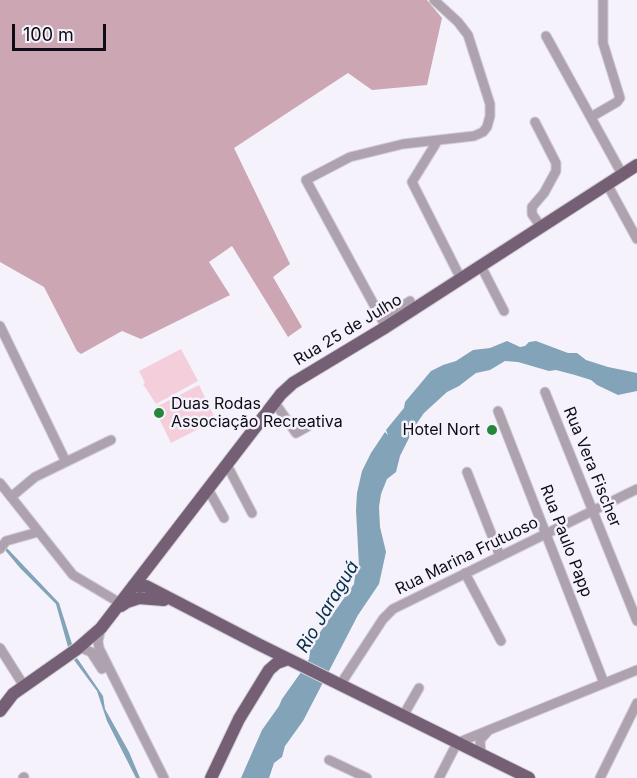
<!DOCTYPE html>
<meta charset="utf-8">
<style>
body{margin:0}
#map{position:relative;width:637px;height:778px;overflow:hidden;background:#f5f2fc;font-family:Inter,sans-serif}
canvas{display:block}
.scale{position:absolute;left:12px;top:24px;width:94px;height:27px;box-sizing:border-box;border:3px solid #0e0c14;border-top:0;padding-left:8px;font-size:18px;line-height:21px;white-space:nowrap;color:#0e0c14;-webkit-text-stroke:4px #f5f2fc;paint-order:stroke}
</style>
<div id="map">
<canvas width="637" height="778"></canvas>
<div class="scale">100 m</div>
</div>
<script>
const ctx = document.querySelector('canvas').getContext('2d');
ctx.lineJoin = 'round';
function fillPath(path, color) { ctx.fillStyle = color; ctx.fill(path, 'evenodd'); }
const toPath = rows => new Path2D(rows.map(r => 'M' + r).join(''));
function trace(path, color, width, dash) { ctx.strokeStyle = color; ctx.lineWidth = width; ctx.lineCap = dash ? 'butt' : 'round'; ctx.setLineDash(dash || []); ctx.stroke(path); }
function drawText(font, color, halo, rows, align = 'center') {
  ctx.font = font + ' Inter,sans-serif'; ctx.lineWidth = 5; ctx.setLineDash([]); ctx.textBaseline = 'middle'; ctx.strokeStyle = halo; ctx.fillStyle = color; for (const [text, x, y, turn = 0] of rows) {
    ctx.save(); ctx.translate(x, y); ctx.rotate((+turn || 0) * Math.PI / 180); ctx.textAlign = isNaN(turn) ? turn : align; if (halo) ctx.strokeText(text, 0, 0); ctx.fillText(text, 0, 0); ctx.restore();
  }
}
fillPath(toPath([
 [181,349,198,381,156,404,143,384,145,383,139,371],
 [199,385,216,420,171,443,154,408]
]), '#f4cedb');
fillPath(toPath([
 [0,0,427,0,442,18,427,85,372,90,348,73,234,148,290,264,273,277,302,327,288,337,232,246,209,262,230,295,141,339,122,331,81,354,77,351,44,287,0,262]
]), '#cca6b3');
fillPath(toPath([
 [507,341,520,347,525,346,529,342,536,341,568,353,577,353,586,360,608,367,637,373,637,391,618,395,597,385,591,380,575,375,556,370,549,371,518,362,505,361,490,370,476,373,459,386,447,392,424,413,415,426,400,456,396,472,387,479,381,494,379,507,380,527,386,552,379,584,358,615,303,721,285,746,282,757,274,763,269,778,241,778,262,730,279,706,282,699,304,668,309,659,311,645,354,584,356,568,359,566,356,510,357,493,362,471,371,453,385,432,388,435,386,430,404,408,405,402,431,371,443,365,456,361,473,350,490,348],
 [6,547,59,603,72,644,68,647,56,604,20,568,5,550],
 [77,658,103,696,105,709,129,752,140,778,136,778,107,721,97,691,74,660]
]), '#82a3b8');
const minor = toPath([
 [546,36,622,174],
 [591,117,617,102,620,98,603,43,603,0],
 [535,122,556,163,556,171,544,193,532,207,532,214,541,227],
 [438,140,412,182,461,279],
 [607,184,637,239],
 [481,266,504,311],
 [382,320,410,301],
 [0,326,66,462],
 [386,327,306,180,350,157,403,144,474,136,483,132,487,127,490,116,490,104,468,35,458,22,434,0],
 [545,392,637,621],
 [275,403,296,433,307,427],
 [498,411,604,683],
 [227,465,252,513],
 [467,472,500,556],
 [0,483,73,575,120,603],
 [208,489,224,518],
 [11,497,35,477,111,440],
 [0,549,6,541,38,532],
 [465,573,501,641],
 [101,628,98,641,99,648,164,778],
 [79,647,91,652,102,669],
 [0,648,24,686],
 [340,685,383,619,393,609,637,489],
 [403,716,419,688],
 [481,753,480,740,488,731],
 [329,760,367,778],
 [23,778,24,777],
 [439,778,457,743,637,670],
 [600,778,637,703]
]);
const major = toPath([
 [133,586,146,586,258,644,529,778],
 [121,606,127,602,139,598,164,600],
 [0,711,13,694,77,649,101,628,281,394,293,383,386,327,637,165],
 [211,778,239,719,269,670,277,663,288,659]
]);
trace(minor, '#d0cdd7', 11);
trace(major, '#d0cdd7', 14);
trace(minor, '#aea2ae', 9);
trace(major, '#745f74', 12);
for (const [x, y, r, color] of [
 [159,413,6,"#25873a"],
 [492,430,6,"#25873a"]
]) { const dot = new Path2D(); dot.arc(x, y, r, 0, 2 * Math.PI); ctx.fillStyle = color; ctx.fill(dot); trace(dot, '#f5f2fc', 2); }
drawText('16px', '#0e0c14', '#f5f2fc', [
 ["Rua 25 de Julho",348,330,-31],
 ["Rua Vera Fischer",592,467,68],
 ["Rua Paulo Papp",566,541,69],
 ["Rua Marina Frutuoso",467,556,-26]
]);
drawText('16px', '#0e0c14', '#f5f2fc', [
 ["Duas Rodas",171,404],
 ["Associação Recreativa",171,422],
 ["Hotel Nort",480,430,"right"]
], 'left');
drawText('italic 18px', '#023047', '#f5f2fc', [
 ["Rio Jaraguá",328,607,-59]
]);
</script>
